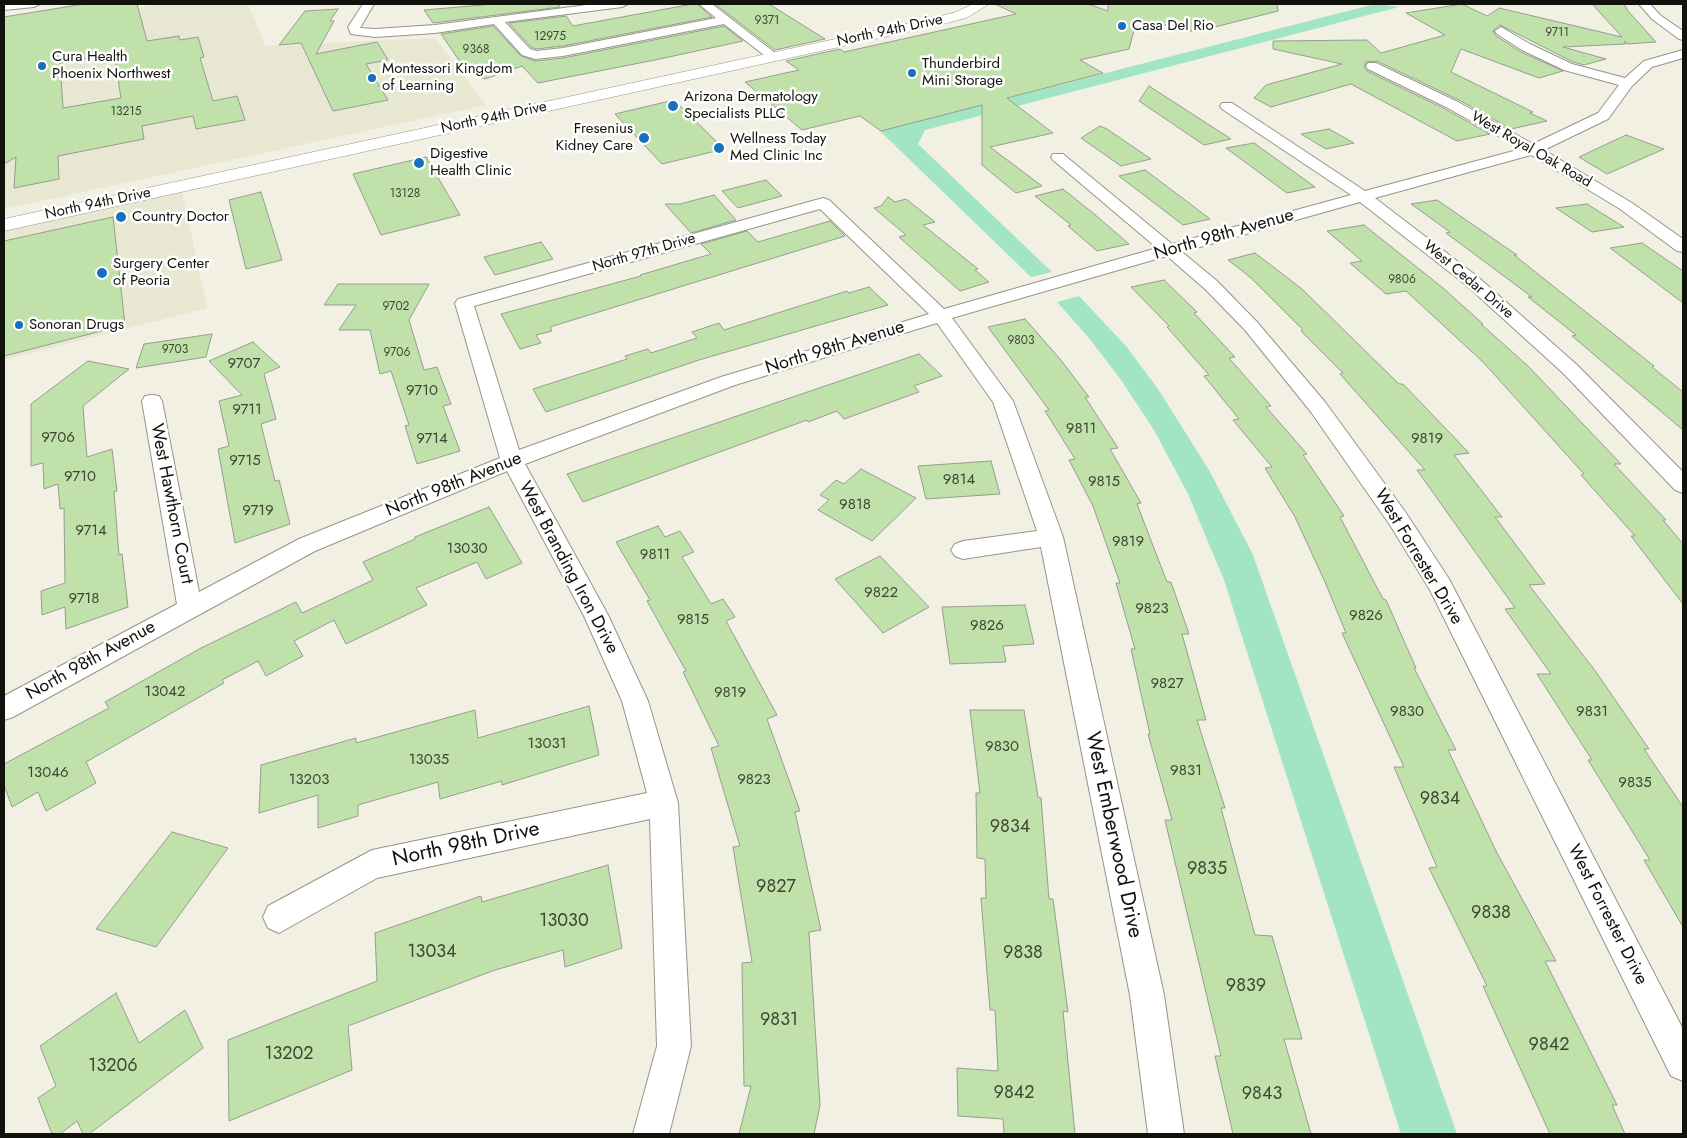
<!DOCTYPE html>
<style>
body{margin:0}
#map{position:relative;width:1687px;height:1138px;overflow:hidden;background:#f1f0e2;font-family:Jost,sans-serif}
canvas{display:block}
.frame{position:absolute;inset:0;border:5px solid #12120d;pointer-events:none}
</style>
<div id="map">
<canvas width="1687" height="1138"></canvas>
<div class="frame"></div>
</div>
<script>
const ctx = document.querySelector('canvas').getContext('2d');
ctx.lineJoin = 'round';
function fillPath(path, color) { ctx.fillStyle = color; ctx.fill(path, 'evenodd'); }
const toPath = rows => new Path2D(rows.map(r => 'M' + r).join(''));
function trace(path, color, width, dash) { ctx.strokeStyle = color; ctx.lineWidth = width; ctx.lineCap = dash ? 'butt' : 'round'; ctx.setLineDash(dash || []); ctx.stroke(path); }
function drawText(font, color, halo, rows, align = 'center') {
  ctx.font = font + ' Jost,sans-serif'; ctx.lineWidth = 5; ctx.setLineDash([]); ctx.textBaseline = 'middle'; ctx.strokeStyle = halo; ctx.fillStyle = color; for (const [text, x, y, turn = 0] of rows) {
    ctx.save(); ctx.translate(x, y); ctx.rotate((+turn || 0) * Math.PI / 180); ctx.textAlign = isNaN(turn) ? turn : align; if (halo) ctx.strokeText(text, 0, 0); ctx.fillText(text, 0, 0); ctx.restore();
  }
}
fillPath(toPath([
 [163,4,248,4,265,46,435,38,486,105,4,209,4,29],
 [182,190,207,308,4,360,4,229]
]), '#e8e7d1');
fillPath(toPath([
 [1375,4,1399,7,925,130,918,144,1052,272,1031,277,880,131],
 [1079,296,1126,346,1158,389,1209,470,1253,555,1457,1134,1401,1134,1224,580,1188,494,1154,430,1121,380,1089,338,1057,302]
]), '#a2e5c4');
const building = toPath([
 [84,4,137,4,147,41,179,36,180,40,198,37,204,57,200,58,213,101,237,96,245,120,196,129,193,116,142,126,144,139,58,156,59,179,14,188,16,157,4,164,4,17,84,4],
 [114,54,121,98,63,108,60,63,114,54],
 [494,4,558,4,560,7,433,23,424,10,494,4],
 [693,4,697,4,712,17,563,46,536,49,531,47,509,23,566,16,573,26,693,4],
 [715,4,769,4,825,39,775,50,715,4],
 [995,4,1088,4,1108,11,1108,4,1277,4,1278,11,1195,32,1137,19,1129,49,1080,60,1103,73,1007,98,1053,133,990,147,1042,186,1016,193,982,165,982,105,881,131,860,116,802,130,745,82,799,70,786,61,840,49,844,52,1016,14,995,4],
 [1462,4,1487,16,1499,8,1622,37,1592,4,1624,4,1628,11,1656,42,1627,44,1625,41,1625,44,1563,47,1606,59,1584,65,1573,62,1500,25,1493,31,1496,36,1521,52,1563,71,1539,78,1461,49,1451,72,1533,112,1530,113,1547,121,1511,129,1459,100,1377,61,1366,62,1364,67,1367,71,1447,110,1490,134,1457,141,1351,84,1271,107,1254,98,1266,85,1342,64,1273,49,1273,41,1367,40,1381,53,1445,35,1406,13,1462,4],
 [338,9,330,21,334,21,316,54,377,42,388,60,366,64,388,100,333,111,301,43,279,45,305,11,338,9],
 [493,26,521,56,535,61,563,58,724,26,743,41,655,60,538,83,522,66,485,79,465,69,441,34,493,26],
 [1149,86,1231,139,1204,145,1139,101,1149,86],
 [674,100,724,149,662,164,615,114,674,100],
 [1100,126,1107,129,1151,159,1121,166,1081,138,1100,126],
 [1329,129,1354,143,1326,149,1301,134,1329,129],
 [1626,135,1664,149,1607,174,1579,157,1626,135],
 [1254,143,1315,187,1287,193,1226,148,1254,143],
 [426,157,460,215,381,235,353,174,426,157],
 [1145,170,1189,203,1210,219,1183,225,1119,176,1145,170],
 [766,180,782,196,738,208,722,191,766,180],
 [1063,189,1093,213,1129,244,1097,251,1068,226,1071,225,1035,196,1063,189],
 [261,192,282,260,246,269,229,200,261,192],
 [714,195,736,220,691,233,665,204,680,204,714,195],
 [888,197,895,202,906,199,935,222,923,225,978,269,975,270,989,282,960,291,899,237,906,235,874,208,881,206,888,197],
 [1437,200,1517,255,1514,255,1654,366,1652,367,1683,392,1683,430,1572,336,1576,335,1528,297,1532,297,1446,233,1450,232,1411,204,1437,200],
 [1587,204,1624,227,1592,232,1556,208,1587,204],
 [113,217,125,325,4,356,4,241,113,217],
 [830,221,845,236,550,327,552,331,536,335,541,343,520,349,501,314,641,276,640,275,711,254,701,244,747,231,758,242,830,221],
 [1364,225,1443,288,1483,324,1481,324,1528,366,1621,464,1614,464,1666,520,1663,520,1683,544,1683,604,1631,536,1635,536,1581,475,1584,474,1483,362,1406,291,1386,294,1350,263,1362,261,1327,231,1364,225],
 [541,242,553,259,495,275,484,257,541,242],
 [1642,243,1683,271,1683,303,1610,248,1642,243],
 [1255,253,1302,289,1399,384,1403,384,1469,453,1454,455,1502,517,1495,517,1545,584,1529,585,1596,672,1649,749,1644,749,1683,807,1683,927,1644,860,1650,860,1588,760,1592,760,1537,674,1551,674,1505,609,1515,608,1417,470,1425,470,1340,374,1343,373,1301,331,1303,330,1250,277,1228,260,1255,253],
 [1164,280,1197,312,1194,313,1235,357,1229,358,1271,406,1266,407,1307,454,1303,455,1344,516,1340,517,1383,599,1386,600,1416,668,1414,668,1456,750,1448,750,1497,853,1556,961,1545,961,1617,1105,1612,1105,1625,1134,1550,1134,1483,986,1487,986,1429,868,1437,867,1394,767,1404,767,1342,633,1346,633,1325,582,1295,517,1265,468,1272,467,1233,420,1239,419,1204,376,1209,375,1167,327,1169,326,1131,287,1164,280],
 [338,284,429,284,409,320,424,370,437,367,451,404,443,406,460,451,417,464,405,426,409,425,391,371,380,374,370,330,339,330,356,305,324,305,338,284],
 [869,287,888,305,699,360,546,412,533,389,627,359,625,356,648,349,651,353,697,338,692,332,719,323,724,330,847,291,849,293,869,287],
 [1025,319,1060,359,1089,397,1085,397,1118,448,1110,449,1141,503,1137,504,1167,582,1171,582,1189,634,1182,634,1206,720,1197,720,1225,808,1221,808,1255,935,1272,936,1302,1039,1284,1039,1311,1134,1233,1134,1215,1056,1221,1056,1165,820,1172,820,1148,734,1150,734,1131,649,1135,649,1116,583,1120,583,1093,506,1069,460,1075,459,1045,411,1049,410,988,327,1025,319],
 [212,334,206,357,136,368,144,344,212,334],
 [253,342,280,367,264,374,276,419,261,424,275,481,279,480,290,524,235,543,218,449,229,446,219,401,242,395,209,361,253,342],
 [919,354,942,376,914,386,919,392,844,419,837,411,808,422,807,420,583,502,567,474,919,354],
 [88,361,129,369,83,406,87,457,112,449,117,491,114,492,119,555,122,554,128,607,66,629,65,607,42,615,41,591,65,583,64,508,60,509,58,484,44,489,43,463,31,466,31,404,88,361],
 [991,461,1000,494,926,499,918,466,991,461],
 [861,469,916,498,872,541,818,510,829,500,820,495,836,480,844,484,861,469],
 [489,507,522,563,486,579,477,562,416,588,427,605,346,644,334,620,294,641,303,656,266,676,258,661,222,680,224,683,86,762,96,783,46,811,38,792,12,807,4,785,4,764,109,708,105,702,201,648,296,602,302,613,373,580,363,562,415,539,415,537,489,507],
 [658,526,665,537,680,531,694,552,682,557,711,604,723,599,735,617,726,621,777,715,767,719,800,811,795,812,821,930,809,932,820,1105,814,1134,739,1134,751,1086,744,1086,742,963,752,962,733,847,740,846,711,748,719,746,683,672,686,671,647,601,650,600,616,542,658,526],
 [880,556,929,607,883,633,835,579,880,556],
 [1025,605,1034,644,1003,646,1006,662,950,664,942,607,1025,605],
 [589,706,599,755,502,785,502,781,440,799,438,782,358,805,358,816,318,828,318,795,259,813,261,765,356,738,356,743,475,710,478,738,589,706],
 [970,710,1024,710,1038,797,1041,798,1049,899,1053,899,1068,1012,1063,1011,1075,1134,1004,1134,1003,1119,958,1116,957,1068,998,1071,995,1010,990,1010,981,898,986,898,985,859,977,858,976,793,980,793,970,710],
 [172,832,228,848,156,947,96,929,172,832],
 [608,865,622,948,565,967,563,950,492,971,348,1026,352,1070,229,1121,228,1040,377,981,375,933,481,896,482,902,608,865],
 [116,993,139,1043,185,1010,203,1048,89,1134,83,1134,77,1121,60,1134,52,1134,38,1098,56,1086,40,1046,116,993]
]);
fillPath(building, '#c0e1a9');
trace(building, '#959d91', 1);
const minor = toPath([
 [4,4,40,4,34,7,4,10,4,4],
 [363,4,374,4,360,28,375,29,435,25,594,4,628,4,622,7,505,22,530,49,536,51,563,48,716,18,699,4,712,4,779,56,777,59,769,59,724,24,563,56,535,59,522,55,494,24,435,33,375,37,351,34,348,27,363,4],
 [1639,4,1650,4,1660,15,1683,31,1683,40,1679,39,1652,19,1639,4],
 [1501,27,1530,44,1572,64,1625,78,1644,61,1683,50,1683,58,1652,67,1632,86,1608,119,1544,150,1632,203,1683,239,1683,252,1677,251,1620,209,1531,155,1375,198,1478,277,1577,365,1683,472,1683,493,1675,490,1563,373,1466,285,1360,202,1182,252,1217,281,1257,322,1325,402,1406,513,1449,579,1683,1029,1683,1081,1671,1076,1430,590,1390,525,1311,412,1245,330,1205,289,1167,256,952,318,1013,401,1063,537,1164,995,1184,1134,1148,1134,1130,995,1041,547,963,559,955,556,951,550,955,544,963,541,1037,531,993,402,937,323,735,385,525,464,608,615,648,701,678,803,691,1046,669,1134,633,1134,657,1046,650,819,377,878,279,933,268,928,263,917,268,906,372,850,647,793,622,701,584,616,507,471,315,551,13,717,4,720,4,696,177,604,142,401,145,396,152,395,159,396,162,401,199,592,299,539,500,458,455,303,458,299,823,198,829,200,944,309,1157,248,1053,160,1051,157,1053,154,1063,154,1172,244,1351,195,1222,109,1220,106,1222,103,1232,103,1365,191,1521,149,1448,108,1368,69,1366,66,1368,63,1376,63,1458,102,1533,144,1598,113,1619,85,1564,70,1522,50,1497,34,1495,31,1501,27],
 [820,209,929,314,721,377,519,450,474,306,820,209]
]);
const tertiary = toPath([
 [973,4,989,4,966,18,939,25,4,231,4,219,937,17,956,12,973,4]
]);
trace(minor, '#969588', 2);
trace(tertiary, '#969588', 1);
fillPath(minor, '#fff');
fillPath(tertiary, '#fff');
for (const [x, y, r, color] of [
 [1122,26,5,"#1770bd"],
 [42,66,5,"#1770bd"],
 [912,73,5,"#1770bd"],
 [372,78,5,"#1770bd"],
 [673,106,6,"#1770bd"],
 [644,138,6,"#1770bd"],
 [719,148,6,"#1770bd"],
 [419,163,6,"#1770bd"],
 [121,217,6,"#1770bd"],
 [102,273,6,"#1770bd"],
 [19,325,5,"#1770bd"]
]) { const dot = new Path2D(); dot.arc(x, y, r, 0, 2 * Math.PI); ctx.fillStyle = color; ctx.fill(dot); trace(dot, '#fff', 2); }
drawText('12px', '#3e4634', null, [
 ["9371",767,21],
 ["9711",1557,33],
 ["12975",550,37],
 ["9368",476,50],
 ["13215",126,112],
 ["13128",405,194],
 ["9806",1402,280],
 ["9702",396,307],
 ["9803",1021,341],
 ["9703",175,350],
 ["9706",397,353]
]);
drawText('15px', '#12120d', '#fff', [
 ["Casa Del Rio",1132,26],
 ["Cura Health",52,57],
 ["Phoenix Northwest",52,74],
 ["Thunderbird",922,64],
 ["Mini Storage",922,81],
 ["Montessori Kingdom",382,69],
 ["of Learning",382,86],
 ["Arizona Dermatology",684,97],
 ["Specialists PLLC",684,114],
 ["Fresenius",633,129,"right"],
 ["Kidney Care",633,146,"right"],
 ["Wellness Today",730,139],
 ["Med Clinic Inc",730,156],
 ["Digestive",430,154],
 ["Health Clinic",430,171],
 ["Country Doctor",132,217],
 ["Surgery Center",113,264],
 ["of Peoria",113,281],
 ["Sonoran Drugs",29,325]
], 'left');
drawText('15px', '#12120d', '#fff', [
 ["North 94th Drive",890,31,-12],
 ["North 94th Drive",494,118,-12],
 ["West Royal Oak Road",1531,150,30],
 ["North 94th Drive",98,204,-12],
 ["North 97th Drive",644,253,-16],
 ["West Cedar Drive",1468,280,40]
]);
drawText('15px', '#3e4634', null, [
 ["9707",244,364],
 ["9710",422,391],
 ["9711",247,410],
 ["9811",1081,429],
 ["9706",58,438],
 ["9714",432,439],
 ["9819",1427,439],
 ["9715",245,461],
 ["9710",80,477],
 ["9814",959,480],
 ["9815",1104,482],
 ["9818",855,505],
 ["9719",258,511],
 ["9714",91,531],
 ["9819",1128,542],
 ["13030",467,549],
 ["9811",655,555],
 ["9822",881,593],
 ["9718",84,599],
 ["9823",1152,609],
 ["9826",1366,616],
 ["9815",693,620],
 ["9826",987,626],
 ["9827",1167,684],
 ["13042",165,692],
 ["9819",730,693],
 ["9830",1407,712],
 ["9831",1592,712],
 ["13031",547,744],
 ["9830",1002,747],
 ["13035",429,760],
 ["9831",1186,771],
 ["13046",48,773],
 ["13203",309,780],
 ["9823",754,780],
 ["9835",1635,783]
]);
drawText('18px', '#12120d', '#fff', [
 ["North 98th Avenue",1224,235,-16],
 ["North 98th Avenue",835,348,-17],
 ["North 98th Avenue",454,485,-22],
 ["West Hawthorn Court",171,504,79],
 ["West Forrester Drive",1418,557,59],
 ["West Branding Iron Drive",568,568,62],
 ["North 98th Avenue",91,661,-29],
 ["West Forrester Drive",1607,915,63]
]);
drawText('18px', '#3e4634', null, [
 ["9834",1440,800],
 ["9834",1010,828],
 ["9835",1207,870],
 ["9827",776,888],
 ["9838",1491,914],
 ["13030",564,922],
 ["13034",432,953],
 ["9838",1023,954],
 ["9839",1246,987],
 ["9831",779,1021],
 ["9842",1549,1046],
 ["13202",289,1055],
 ["13206",113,1067],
 ["9842",1014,1094],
 ["9843",1262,1095]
]);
drawText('21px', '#12120d', '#fff', [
 ["West Emberwood Drive",1113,835,78],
 ["North 98th Drive",466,845,-12]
]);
</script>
